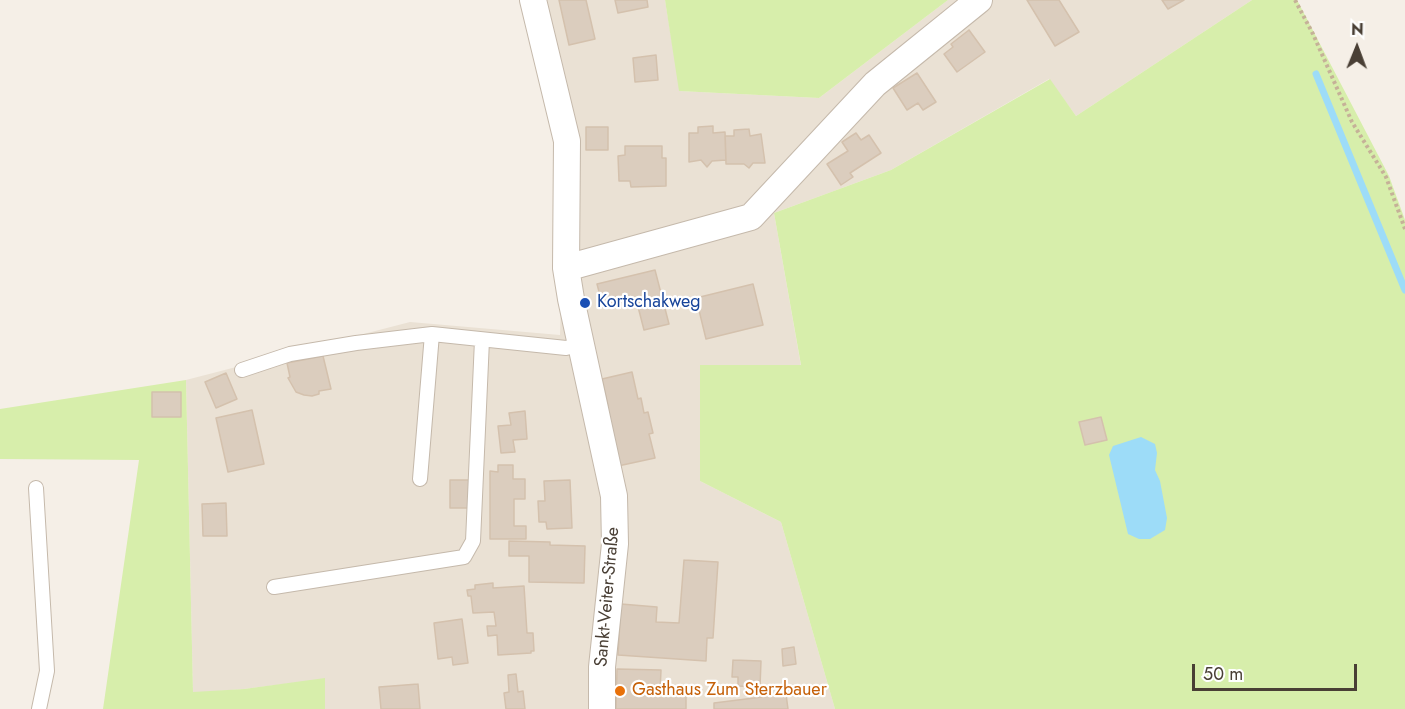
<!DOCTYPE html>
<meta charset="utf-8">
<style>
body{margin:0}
#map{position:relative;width:1405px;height:709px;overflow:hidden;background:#f5efe7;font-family:Jost,sans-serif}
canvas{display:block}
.north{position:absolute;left:1327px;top:18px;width:60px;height:60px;-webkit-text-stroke:4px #fff;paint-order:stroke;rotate:1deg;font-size:16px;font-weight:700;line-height:24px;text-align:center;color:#493f35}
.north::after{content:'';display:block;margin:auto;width:21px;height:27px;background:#493f35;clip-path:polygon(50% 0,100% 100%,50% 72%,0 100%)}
.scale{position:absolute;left:1192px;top:664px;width:165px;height:27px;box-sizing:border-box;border:3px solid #493f35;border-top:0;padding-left:8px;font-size:18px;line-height:21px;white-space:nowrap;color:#493f35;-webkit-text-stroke:4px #fff;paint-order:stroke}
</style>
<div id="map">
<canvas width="1405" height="709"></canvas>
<div class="north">N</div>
<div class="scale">50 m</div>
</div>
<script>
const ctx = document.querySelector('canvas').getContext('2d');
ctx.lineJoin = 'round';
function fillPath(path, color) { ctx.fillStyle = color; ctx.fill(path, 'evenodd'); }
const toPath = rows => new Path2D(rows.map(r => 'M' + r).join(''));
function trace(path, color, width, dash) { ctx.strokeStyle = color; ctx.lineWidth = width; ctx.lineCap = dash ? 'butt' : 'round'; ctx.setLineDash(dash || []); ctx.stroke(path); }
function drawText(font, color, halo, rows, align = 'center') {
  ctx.font = font + ' Jost,sans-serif'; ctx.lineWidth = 4.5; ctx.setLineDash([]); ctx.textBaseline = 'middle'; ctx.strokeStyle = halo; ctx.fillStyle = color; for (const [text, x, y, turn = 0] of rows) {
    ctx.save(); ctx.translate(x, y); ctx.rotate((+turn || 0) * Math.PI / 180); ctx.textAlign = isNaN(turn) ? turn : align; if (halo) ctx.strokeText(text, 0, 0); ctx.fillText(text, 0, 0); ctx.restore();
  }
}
fillPath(toPath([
 [534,0,665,0,680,91,819,98,948,0,1252,0,1076,116,1049,79,891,170,774,213,801,366,700,481,781,522,835,709,325,709,325,679,244,689,193,693,186,380,410,322,560,335,566,92]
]), '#eae1d4');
fillPath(toPath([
 [665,0,948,0,819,98,679,91],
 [1252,0,1297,0,1389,176,1405,220,1405,709,835,709,781,522,700,481,700,365,801,365,774,213,891,170,1050,79,1076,116],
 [186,380,193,692,244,689,325,678,325,709,103,709,139,460,0,459,0,409]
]), '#d7eeab');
fillPath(toPath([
 [1141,437,1155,444,1157,453,1155,470,1160,481,1167,518,1165,530,1150,539,1139,539,1128,534,1109,455,1113,446]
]), '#9ddcf8');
trace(toPath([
 [1316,74,1405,290]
]), '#9ddcf8', 7);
const building = toPath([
 [559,0,586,0,595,39,569,45,559,0],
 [615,0,647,0,648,7,618,13,615,0],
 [1027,0,1059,0,1079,32,1055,46,1027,0],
 [1162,0,1184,0,1168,9,1162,0],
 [969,30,985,52,957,72,944,54,953,47,951,44,969,30],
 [656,55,658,80,635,82,633,58,656,55],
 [917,73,936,102,923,110,918,103,907,110,893,88,917,73],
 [713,126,713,133,725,132,726,160,712,161,707,167,701,160,689,162,689,133,698,133,698,127,713,126],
 [586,127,608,127,608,150,586,150,586,127],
 [749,129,750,136,761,134,765,163,753,163,749,168,744,164,726,164,725,136,734,136,734,130,749,129],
 [856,133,861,140,869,135,881,153,850,173,853,177,841,185,827,164,848,151,842,142,856,133],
 [625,146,662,146,662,158,666,158,666,186,631,187,630,181,619,181,618,156,625,155,625,146],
 [655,270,669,324,644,330,636,299,603,307,597,284,655,270],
 [753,284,763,325,706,339,696,298,753,284],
 [323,356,331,389,319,391,319,394,312,396,304,395,296,392,288,378,290,377,287,363,323,356],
 [632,372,638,399,641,398,644,413,648,412,653,433,649,434,655,458,618,466,604,407,608,406,602,379,632,372],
 [226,373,237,399,216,408,205,382,226,373],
 [152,392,181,392,181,417,152,417,152,392],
 [252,410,264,464,228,472,216,418,252,410],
 [525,411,527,439,513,440,515,452,501,453,498,426,511,425,509,413,525,411],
 [1101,417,1107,440,1085,445,1079,422,1101,417],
 [498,465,513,465,513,479,525,479,525,499,514,499,514,526,526,526,526,539,490,539,490,471,498,472,498,465],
 [450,480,472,480,472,508,450,508,450,480],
 [570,480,572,528,547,529,546,522,539,522,538,501,545,501,544,481,570,480],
 [226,503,227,536,203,536,202,504,226,503],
 [509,541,550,542,550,545,585,546,584,583,529,582,529,556,509,556,509,541],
 [684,560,718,562,713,638,707,638,706,661,618,655,621,604,657,607,656,622,679,623,684,560],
 [493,583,493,588,524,586,527,633,533,633,534,651,531,651,531,653,498,655,497,635,488,636,487,626,496,626,494,612,473,613,471,596,468,596,467,590,475,589,475,585,493,583],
 [462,619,468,663,453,665,452,657,438,659,434,623,462,619],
 [794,647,796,664,783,666,782,649,794,647],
 [733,660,761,661,760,687,738,686,738,677,732,677,733,660],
 [617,669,661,670,660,692,686,693,686,709,616,709,617,669],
 [516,674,518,692,523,691,525,709,506,709,504,693,509,692,508,675,516,674],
 [418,684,420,709,381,709,379,687,418,684],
 [786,694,788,709,714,709,714,703,786,694]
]);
fillPath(building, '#dbcdbe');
trace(building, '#d4c1ad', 1.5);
const service = toPath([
 [242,370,290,354,356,343,432,334,566,348,582,344],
 [420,479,432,334],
 [36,488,47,671,39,709],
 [274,587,464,557,473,541,482,340]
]);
const minor = toPath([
 [533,0,567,141,566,268,571,299,614,496,615,544,602,667,602,709],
 [566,268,751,217,875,84,979,0]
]);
trace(service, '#c5b9ab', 16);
trace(minor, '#c5b9ab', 28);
trace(toPath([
 [1295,0,1313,34,1352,122,1386,177,1405,229]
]), '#c5b198', 4, [3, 3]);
trace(service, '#fff', 14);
trace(minor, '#fff', 26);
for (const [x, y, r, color] of [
 [585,303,6,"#1a4fb4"],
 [620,691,6,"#e8710a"]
]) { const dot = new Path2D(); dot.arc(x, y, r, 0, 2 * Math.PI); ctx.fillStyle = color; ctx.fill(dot); trace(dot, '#fff', 2); }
drawText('18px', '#164399', '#fff', [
 ["Kortschakweg",597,303]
], 'left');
drawText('18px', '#493f35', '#fff', [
 ["Sankt-Veiter-Straße",608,597,-85]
]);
drawText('18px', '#c56008', '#fff', [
 ["Gasthaus Zum Sterzbauer",632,691]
], 'left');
</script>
